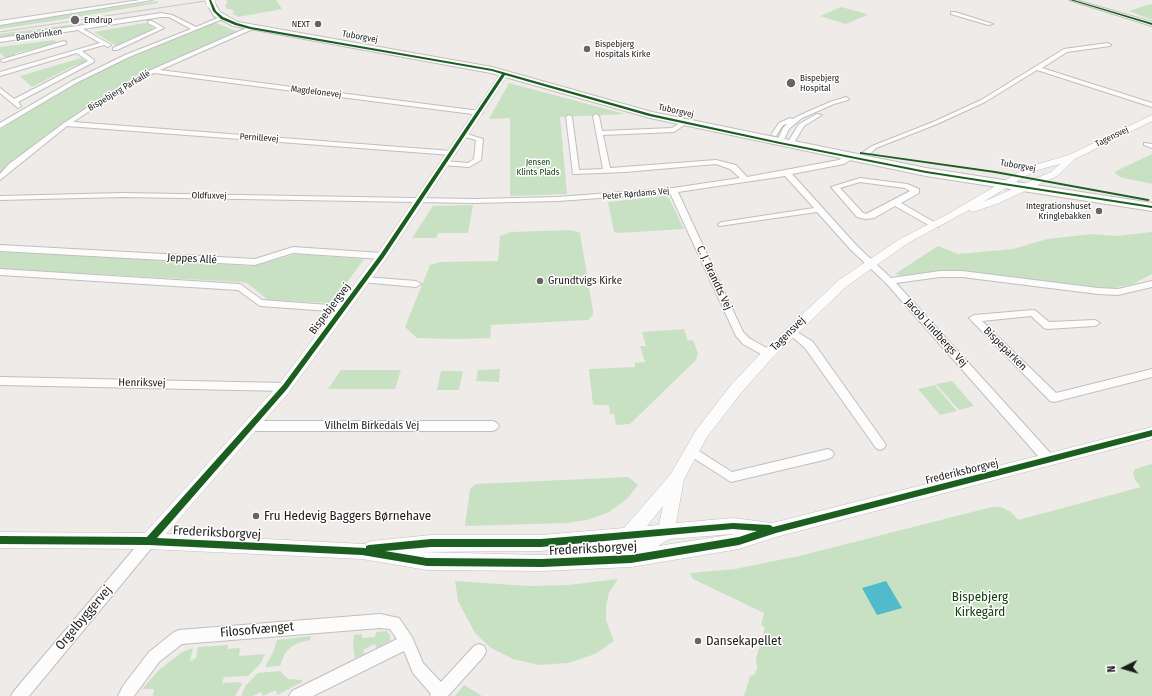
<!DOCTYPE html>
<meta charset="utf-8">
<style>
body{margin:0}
#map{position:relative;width:1152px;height:696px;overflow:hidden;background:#eeebe9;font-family:"Fira Sans Condensed",sans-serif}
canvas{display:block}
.north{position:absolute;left:1104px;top:648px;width:40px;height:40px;-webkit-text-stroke:3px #fff;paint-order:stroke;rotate:265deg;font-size:11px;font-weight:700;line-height:16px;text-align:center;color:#1e1c1b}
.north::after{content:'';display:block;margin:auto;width:14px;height:18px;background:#1e1c1b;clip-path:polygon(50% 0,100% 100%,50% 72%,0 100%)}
</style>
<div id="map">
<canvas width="1152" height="696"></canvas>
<div class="north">N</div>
</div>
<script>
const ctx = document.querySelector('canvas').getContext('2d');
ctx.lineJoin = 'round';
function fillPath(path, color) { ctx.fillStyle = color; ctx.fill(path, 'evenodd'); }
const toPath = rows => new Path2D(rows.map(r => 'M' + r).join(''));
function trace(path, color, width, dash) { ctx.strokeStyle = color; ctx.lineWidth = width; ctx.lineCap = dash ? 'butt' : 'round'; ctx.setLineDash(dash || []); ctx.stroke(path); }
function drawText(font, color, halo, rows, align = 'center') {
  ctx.font = font + ' "Fira Sans Condensed",sans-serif'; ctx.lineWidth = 3; ctx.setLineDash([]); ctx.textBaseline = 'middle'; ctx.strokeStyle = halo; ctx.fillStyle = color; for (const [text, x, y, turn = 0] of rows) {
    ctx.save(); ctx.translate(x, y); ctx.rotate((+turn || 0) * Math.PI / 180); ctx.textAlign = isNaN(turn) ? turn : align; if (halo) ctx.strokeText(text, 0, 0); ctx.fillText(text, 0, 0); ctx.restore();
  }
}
fillPath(toPath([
 [226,0,276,0,282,9,238,17,232,13,235,12,231,9,227,9,225,4,228,3],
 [157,1,158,3,72,18,0,29,0,25],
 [1152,4,1152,20,1129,11,1147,5],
 [841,7,867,14,867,15,846,24,820,16],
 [158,13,158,14,0,39,0,34],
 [214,22,238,32,151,70,108,95,67,121,0,173,0,130,15,119,75,84,129,57],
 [145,23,155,27,151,28,154,30,124,42,126,43,118,47,94,32],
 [54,40,58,43,16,53,11,57,4,57,0,53,0,47],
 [81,58,87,62,73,66,32,87,20,76],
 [509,83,625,114,560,117,567,194,510,196,510,118,489,119],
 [1152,154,1152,184,1120,177,1114,172],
 [665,196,669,198,684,229,618,233,614,232,608,202],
 [473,205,468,233,438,233,436,238,412,238,433,206],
 [571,230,580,233,593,311,593,315,588,320,491,325,490,338,458,339,417,338,405,327,430,265,440,262,498,261,500,236,511,232],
 [1152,232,1152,274,1133,284,1114,288,1089,288,963,271,935,271,902,276,895,274,938,246,958,254,1013,249,1047,239,1092,234,1116,236],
 [0,251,254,266,296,254,364,259,332,303,268,300,247,283,240,282,0,269],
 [684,329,688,341,693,340,698,353,696,360,630,424,616,425,614,414,610,414,609,405,593,405,589,369,635,367,635,363,645,362,640,346,646,346,642,332],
 [500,369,499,382,476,381,478,370],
 [341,370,401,370,395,389,328,389],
 [441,371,463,371,459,390,437,390],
 [952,381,974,406,959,410,936,384],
 [935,385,957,411,940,415,918,389],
 [1152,464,1152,696,744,696,750,676,755,674,757,668,756,659,765,628,761,625,764,613,693,579,690,573,735,569,799,556,992,507,1001,507,1011,512,1018,520,1141,487,1135,480,1133,474,1135,469],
 [628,477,638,485,627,499,609,512,587,520,566,523,465,526,470,489,476,484],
 [618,579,609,593,606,606,606,620,614,641,595,654,568,663,539,665,513,659,491,648,475,633,458,601,455,581,529,586,568,585],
 [387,631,390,635,390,641,376,648,375,644,363,650,364,654,355,658,353,647,354,635,362,634,362,638,375,637,376,632],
 [311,636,310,640,298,643,291,647,285,653,280,666,265,667,274,650,277,640],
 [228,645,227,649,240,648,239,656,265,654,261,663,248,676,224,677,222,683,240,682,242,684,235,696,153,696,154,689,142,689,159,670,182,652,193,648,190,661,196,658,198,647],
 [280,671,288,679,302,680,302,682,277,695,276,690,263,696,261,692,252,696,241,696,246,685,258,673],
 [464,685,482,696,455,696]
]), '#c9e1c3');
fillPath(toPath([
 [886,581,902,608,877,615,862,588]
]), '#51bacb');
const minor = toPath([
 [140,0,152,0,0,25,0,21,140,0],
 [1069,0,1076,0,1152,22,1152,26,1069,0],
 [951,12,955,12,993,24,988,25,951,14,951,12],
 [161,13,172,15,196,27,220,17,225,18,129,57,76,83,0,128,0,123,72,81,125,55,191,29,169,17,161,17,83,29,111,45,108,47,104,45,82,51,94,60,94,62,18,102,21,106,18,108,0,93,0,88,14,99,88,61,77,53,0,76,0,72,100,43,78,30,0,42,0,38,161,13],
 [148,21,152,21,164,28,117,50,113,50,113,48,157,28,148,23,148,21],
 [251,26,254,28,253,29,160,70,480,111,483,113,480,115,154,73,112,96,73,122,452,151,456,153,452,155,67,126,0,180,0,174,9,164,64,123,108,94,151,70,251,26],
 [64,41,66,42,66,44,3,62,0,60,64,41],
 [1108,43,1111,45,1110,46,1067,52,1042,68,1152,103,1152,107,1037,70,985,102,937,124,876,148,869,155,862,153,872,146,933,122,981,100,1064,49,1108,43],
 [846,97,849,99,848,100,834,104,802,118,789,129,782,144,776,143,783,128,787,124,783,125,776,136,771,135,779,123,790,118,793,119,798,116,830,102,846,97],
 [596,114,599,116,602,131,672,128,682,122,687,123,674,132,603,135,610,168,716,160,736,165,747,177,839,160,846,155,852,155,852,159,844,164,792,174,857,246,891,278,940,271,962,271,1098,288,1118,289,1152,281,1152,287,1118,295,1098,294,962,277,940,277,896,283,1053,456,1055,460,1053,464,1049,465,1045,464,886,283,851,250,817,212,719,226,718,224,722,222,814,208,785,176,678,192,743,332,749,338,772,351,773,354,772,357,768,358,743,344,736,336,670,193,558,201,474,203,122,197,0,200,0,196,122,193,474,199,558,197,673,188,740,178,730,169,716,164,625,172,573,174,566,117,569,115,572,117,579,170,603,169,593,116,596,114],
 [817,114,822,115,804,126,792,146,788,146,786,145,799,124,817,114],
 [464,133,483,139,481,160,469,167,442,165,441,163,445,161,468,163,474,159,476,140,462,136,461,135,464,133],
 [1144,143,1152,144,1152,148,1144,145,1144,143],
 [860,178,907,184,919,189,919,193,901,203,939,225,938,227,932,227,895,206,874,218,865,219,857,217,831,187,860,178],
 [860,182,905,188,910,191,866,214,863,213,840,188,860,182],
 [0,245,255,259,293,247,382,253,386,256,382,259,293,253,255,265,0,251,0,245],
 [0,269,240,284,262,300,343,306,348,309,343,312,260,306,238,290,0,275,0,269],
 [365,277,416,281,421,284,416,287,362,282,360,280,362,278,365,277],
 [1033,310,1036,311,1049,322,1095,320,1100,323,1095,326,1047,329,1044,328,1031,316,982,321,1056,393,1152,369,1152,377,1054,402,1050,401,969,318,974,315,1033,310],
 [791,328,813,342,884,442,886,445,884,448,880,450,876,448,805,348,788,333,786,331,788,329,791,328],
 [0,377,285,383,289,384,290,387,289,390,285,391,0,385,0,377],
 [252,421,493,421,497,423,499,426,497,429,493,431,252,431,248,429,246,426,248,423,252,421],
 [691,446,732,472,828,449,832,451,834,454,832,457,828,459,731,482,687,454,685,451,687,448,691,446],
 [149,535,154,537,155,541,154,545,29,696,11,696,14,691,144,537,149,535],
 [380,614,399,618,412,637,423,663,441,682,474,646,479,644,484,646,486,651,484,656,448,696,430,696,431,694,413,673,404,651,313,696,289,696,292,691,397,639,390,629,380,628,182,644,159,662,134,696,118,696,123,686,149,652,174,632,179,630,380,614]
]);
const tertiary = toPath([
 [502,71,509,73,386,259,290,391,166,534,365,544,371,541,431,535,541,535,624,528,670,475,697,429,731,385,763,351,839,280,900,239,948,214,1028,167,1069,155,1152,115,1152,121,1075,159,1057,176,999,203,973,212,969,210,908,243,847,286,773,357,741,393,707,437,684,479,676,523,733,518,772,523,1152,427,1152,439,776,537,739,549,631,567,542,571,427,570,362,559,149,549,0,548,0,532,145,533,280,383,378,253,502,71],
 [1060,164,1051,172,983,202,1034,171,1060,164],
 [663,506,659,525,647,526,663,506],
 [733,534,735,534,658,546,669,539,733,534],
 [627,543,615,547,613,552,542,555,418,552,541,551,627,543]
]);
const primary = toPath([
 [208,2,214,2,220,12,238,22,492,67,652,112,926,168,1152,203,1152,211,926,176,650,118,491,73,233,26,214,16,207,4,208,2]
]);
trace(minor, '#c1bfbe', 2);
trace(tertiary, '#c1bfbe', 1);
trace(primary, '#c1bfbe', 2);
fillPath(minor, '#fcfcfc');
fillPath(tertiary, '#fcfcfc');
fillPath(primary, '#fcfcfc');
trace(toPath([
 [0,32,212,0]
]), '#c9c8c8', 1);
const primaryBridge = toPath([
 [210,0,211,4]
]);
trace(primaryBridge, '#c1bfbe', 10, []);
trace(primaryBridge, '#fcfcfc', 9);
fillPath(toPath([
 [209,0,211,0,216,11,223,17,237,23,251,27,492,69,651,114,780,142,926,171,1152,206,1152,208,926,173,780,144,649,116,505,75,384,257,287,389,157,538,366,548,366,546,369,545,431,539,541,539,733,523,770,525,773,527,1152,430,1152,436,776,533,739,545,631,563,542,567,427,566,362,555,149,545,0,544,0,536,147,537,283,385,380,255,502,74,492,71,250,29,235,25,221,19,213,11,209,0],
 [733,529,757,531,739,537,631,555,542,559,427,558,385,551,431,547,541,547,733,529],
 [1070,0,1074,0,1152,23,1152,25,1070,0],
 [860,152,995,171,1148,199,1150,200,1148,201,995,173,862,154,860,154,860,152]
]), '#1b5e20');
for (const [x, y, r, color] of [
 [75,20,5,"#676463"],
 [318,24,4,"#676463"],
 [587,49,4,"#676463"],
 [791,83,5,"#676463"],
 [1099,211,4,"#676463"],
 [540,281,4,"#676463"],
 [256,516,4,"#676463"],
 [698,641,4,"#676463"]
]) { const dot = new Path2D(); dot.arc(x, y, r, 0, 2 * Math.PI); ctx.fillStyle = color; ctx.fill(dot); trace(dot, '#fff', 1.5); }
drawText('9px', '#1e1c1b', '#fff', [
 ["Emdrup",84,20],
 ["NEXT",310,24,"right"],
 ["Bispebjerg",595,44],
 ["Hospitals Kirke",595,54],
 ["Bispebjerg",800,78],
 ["Hospital",800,88],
 ["Integrationshuset",1091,206,"right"],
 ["Kringlebakken",1091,216,"right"]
], 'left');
drawText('9px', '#1e1c1b', '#fff', [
 ["Banebrinken",39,35,-8],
 ["Tuborgvej",360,37,10],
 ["Bispebjerg Parkallé",119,91,-31],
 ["Magdelonevej",316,92,7],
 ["Tuborgvej",676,111,13],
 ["Tagensvej",1112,137,-26],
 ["Pernillevej",259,138,4],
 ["Tuborgvej",1018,166,10],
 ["Peter Rørdams Vej",636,194,-5],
 ["Oldfuxvej",209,196,1]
]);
drawText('9px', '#164012', '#fff', [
 ["Jensen",538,162],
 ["Klints Plads",538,172]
]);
drawText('11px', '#1e1c1b', '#fff', [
 ["Jeppes Allé",192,259,3],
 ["C. J. Brandts Vej",714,278,65],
 ["Bispebjergvej",330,309,-53],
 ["Jacob Lindbergs Vej",936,333,48],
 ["Tagensvej",788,334,-45],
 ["Bispeparken",1005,349,45],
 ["Henriksvej",142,383,1],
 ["Vilhelm Birkedals Vej",372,426],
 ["Frederiksborgvej",962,472,-14]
]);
drawText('11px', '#1e1c1b', '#fff', [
 ["Grundtvigs Kirke",548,281]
], 'left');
drawText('13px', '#1e1c1b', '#fff', [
 ["Fru Hedevig Baggers Børnehave",264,516],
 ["Dansekapellet",706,641]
], 'left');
drawText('13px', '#1e1c1b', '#fff', [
 ["Frederiksborgvej",217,533,3],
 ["Frederiksborgvej",593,549,-3],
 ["Orgelbyggervej",84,618,-50],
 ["Filosofvænget",257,630,-5]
]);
drawText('13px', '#164012', '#fff', [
 ["Bispebjerg",980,597],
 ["Kirkegård",980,612]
]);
</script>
